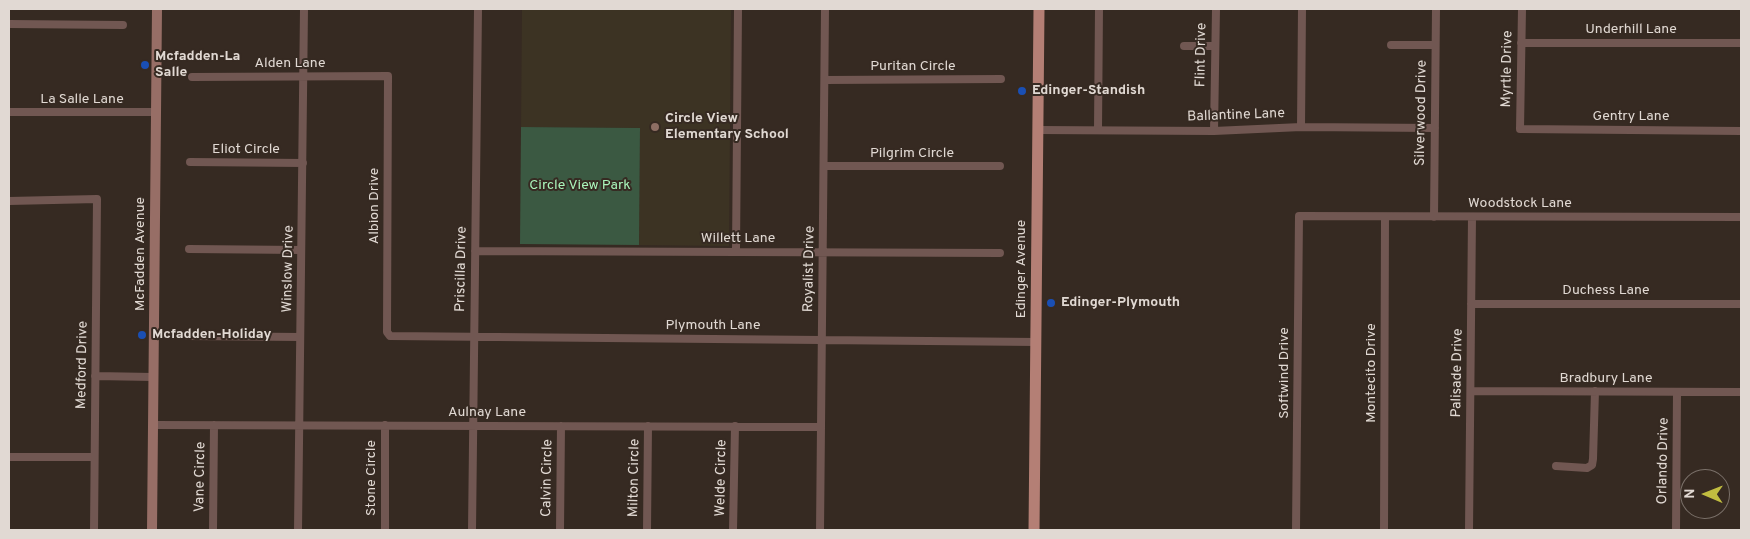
<!DOCTYPE html>
<style>
body{margin:0}
#map{position:relative;width:1750px;height:539px;overflow:hidden;background:#362a22;font-family:Overpass,sans-serif}
canvas{display:block}
.frame{position:absolute;inset:0;border:10px solid #e1d9d3;pointer-events:none}
.north{position:absolute;left:1680px;top:469px;width:50px;height:50px;box-sizing:border-box;background:#362a22;border:1px solid #7a7069;border-radius:50%;rotate:271deg;font-size:14px;font-weight:700;line-height:20px;text-align:center;color:#e1d9d3}
.north::after{content:'';display:block;margin:auto;width:18px;height:22px;background:#c1bd40;clip-path:polygon(50% 0,100% 100%,50% 72%,0 100%)}
</style>
<div id="map">
<canvas width="1750" height="539"></canvas>
<div class="frame"></div>
<div class="north">N</div>
</div>
<script>
const ctx = document.querySelector('canvas').getContext('2d');
ctx.lineJoin = 'round';
function fillPath(path, color) { ctx.fillStyle = color; ctx.fill(path, 'evenodd'); }
const toPath = rows => new Path2D(rows.map(r => 'M' + r).join(''));
function trace(path, color, width, dash) { ctx.strokeStyle = color; ctx.lineWidth = width; ctx.lineCap = dash ? 'butt' : 'round'; ctx.setLineDash(dash || []); ctx.stroke(path); }
function drawText(font, color, halo, rows, align = 'center') {
  ctx.font = font + ' Overpass,sans-serif'; ctx.lineWidth = 4; ctx.setLineDash([]); ctx.textBaseline = 'middle'; ctx.strokeStyle = halo; ctx.fillStyle = color; for (const [text, x, y, turn = 0] of rows) {
    ctx.save(); ctx.translate(x, y); ctx.rotate((+turn || 0) * Math.PI / 180); ctx.textAlign = isNaN(turn) ? turn : align; if (halo) ctx.strokeText(text, 0, 0); ctx.fillText(text, 0, 0); ctx.restore();
  }
}
fillPath(toPath([
 [522,9,731,9,729,246,639,245,640,128,521,127]
]), '#3c3323');
fillPath(toPath([
 [521,127,640,128,639,245,520,244]
]), '#3b5942');
trace(toPath([
 [1522,9,1520,129,1741,131],
 [9,24,123,25],
 [1521,43,1741,43],
 [1391,45,1435,45],
 [1184,46,1215,46],
 [192,77,388,76,387,332,390,336,1036,342],
 [825,80,1001,79],
 [9,112,156,112],
 [1301,127,1302,9],
 [1098,129,1099,9],
 [1038,130,1214,131,1301,127,1435,128],
 [1214,131,1216,9],
 [190,162,303,163],
 [824,166,1000,166],
 [9,201,97,199,94,530],
 [1434,217,1436,9],
 [189,249,301,250],
 [475,251,1000,253],
 [736,251,738,9],
 [1471,304,1741,304],
 [188,336,300,337],
 [95,376,153,377],
 [1471,391,1741,392],
 [153,425,820,427],
 [9,457,94,457],
 [1556,466,1587,468,1592,465,1593,459,1595,391],
 [213,530,214,425],
 [298,530,304,9],
 [385,530,385,425],
 [472,530,478,9],
 [560,530,561,426],
 [647,530,648,426],
 [733,530,735,426],
 [820,530,825,9],
 [1296,530,1299,216,1741,217],
 [1384,530,1385,217],
 [1469,530,1472,217],
 [1676,530,1677,392]
]), '#715752', 8);
trace(toPath([
 [152,530,157,9]
]), '#976e66', 10);
trace(toPath([
 [1034,530,1039,9]
]), '#b47f75', 11);
for (const [x, y, r, color] of [
 [145,65,5,"#1a4fb4"],
 [1022,91,5,"#1a4fb4"],
 [655,127,5,"#8d6e63"],
 [1051,303,5,"#1a4fb4"],
 [142,335,5,"#1a4fb4"]
]) { const dot = new Path2D(); dot.arc(x, y, r, 0, 2 * Math.PI); ctx.fillStyle = color; ctx.fill(dot); trace(dot, '#362a22', 2); }
drawText('14px', '#e1d9d3', '#362a22', [
 ["Underhill Lane",1631,30],
 ["Flint Drive",1202,55,-89],
 ["Alden Lane",290,64],
 ["Puritan Circle",913,67],
 ["Myrtle Drive",1508,69,-89],
 ["La Salle Lane",82,100],
 ["Silverwood Drive",1422,113,-89],
 ["Ballantine Lane",1236,116,-2],
 ["Gentry Lane",1631,117],
 ["Eliot Circle",246,150],
 ["Pilgrim Circle",912,154],
 ["Woodstock Lane",1520,204],
 ["Albion Drive",375,206,-90],
 ["Willett Lane",738,239],
 ["McFadden Avenue",141,254,-90],
 ["Winslow Drive",289,269,-89],
 ["Priscilla Drive",462,269,-89],
 ["Royalist Drive",810,269,-89],
 ["Edinger Avenue",1022,269,-90],
 ["Duchess Lane",1606,291],
 ["Plymouth Lane",713,326],
 ["Medford Drive",83,365,-89],
 ["Softwind Drive",1285,373,-90],
 ["Montecito Drive",1372,373,-90],
 ["Palisade Drive",1458,373,-89],
 ["Bradbury Lane",1606,379],
 ["Aulnay Lane",487,413],
 ["Orlando Drive",1664,461,-89],
 ["Vane Circle",201,477,-89],
 ["Stone Circle",372,478,-90],
 ["Calvin Circle",548,478,-89],
 ["Milton Circle",635,478,-89],
 ["Welde Circle",722,478,-89]
]);
drawText('bold 14px', '#e1d9d3', '#362a22', [
 ["Mcfadden-La",155,57],
 ["Salle",155,73],
 ["Edinger-Standish",1032,91],
 ["Circle View",665,119],
 ["Elementary School",665,135],
 ["Edinger-Plymouth",1061,303],
 ["Mcfadden-Holiday",152,335]
], 'left');
drawText('14px', '#a9f4ba', '#362a22', [
 ["Circle View Park",580,186]
]);
</script>
